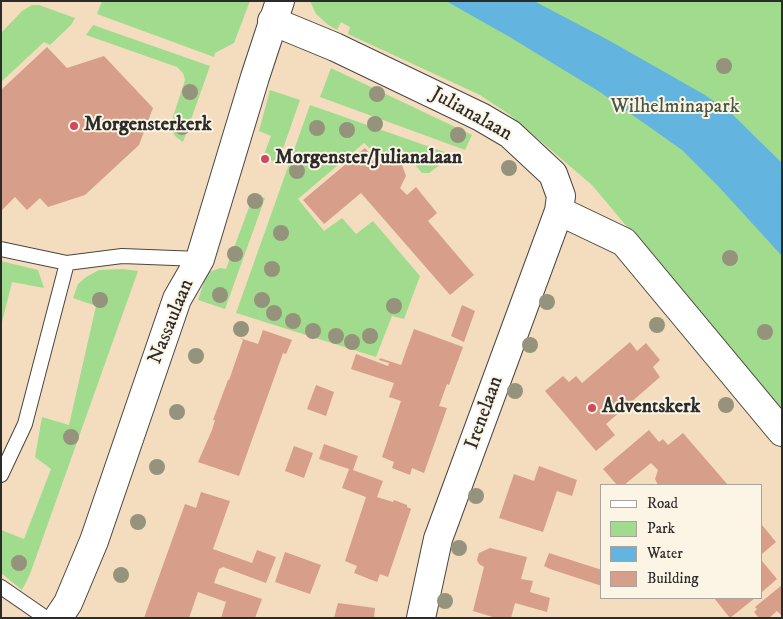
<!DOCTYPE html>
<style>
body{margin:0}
#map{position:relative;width:783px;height:619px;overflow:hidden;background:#f4ddbf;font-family:"IM FELL DW Pica",serif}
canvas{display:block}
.frame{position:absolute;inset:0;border:2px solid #2b2b2b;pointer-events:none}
.legend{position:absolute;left:600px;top:484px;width:162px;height:115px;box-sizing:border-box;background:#fcf5e5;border:1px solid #a8a49b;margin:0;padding:6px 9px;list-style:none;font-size:15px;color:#2b2b2b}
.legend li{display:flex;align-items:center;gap:10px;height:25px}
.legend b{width:25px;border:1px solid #a8a49b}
</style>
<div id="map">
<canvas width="783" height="619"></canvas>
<div class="frame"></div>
<ul class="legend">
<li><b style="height:6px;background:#fff"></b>Road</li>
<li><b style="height:14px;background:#a1db8e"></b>Park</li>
<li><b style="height:14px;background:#63b4de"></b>Water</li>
<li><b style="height:14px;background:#d79e89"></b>Building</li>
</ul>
</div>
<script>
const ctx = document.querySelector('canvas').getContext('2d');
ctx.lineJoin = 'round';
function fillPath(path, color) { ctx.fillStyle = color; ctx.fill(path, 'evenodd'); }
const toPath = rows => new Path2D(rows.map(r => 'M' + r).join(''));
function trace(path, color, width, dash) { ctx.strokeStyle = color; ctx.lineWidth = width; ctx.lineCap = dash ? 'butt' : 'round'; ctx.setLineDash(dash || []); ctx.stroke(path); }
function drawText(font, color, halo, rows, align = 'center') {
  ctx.font = font + ' "IM FELL DW Pica",serif'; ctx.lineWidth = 4; ctx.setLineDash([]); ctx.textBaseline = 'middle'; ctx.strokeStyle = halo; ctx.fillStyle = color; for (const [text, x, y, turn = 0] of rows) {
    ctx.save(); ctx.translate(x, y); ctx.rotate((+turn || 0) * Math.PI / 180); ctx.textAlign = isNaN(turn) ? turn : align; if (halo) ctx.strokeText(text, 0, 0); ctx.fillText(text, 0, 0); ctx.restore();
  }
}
fillPath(toPath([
 [102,1,250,1,234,43,215,53,214,57,97,14],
 [310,1,782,1,782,412,592,185,510,115,480,95,348,34,350,27,348,26,341,22,337,30,327,24,316,14],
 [32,5,39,5,75,18,71,25,50,45,44,42,1,82,1,33,22,11],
 [93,25,210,66,183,142,176,137,172,131,171,123,185,80,183,73,177,67,86,35],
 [331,68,472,135,465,150,320,97],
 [270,90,300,100,278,163,263,157,271,136,259,131],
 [310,105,453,155,429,173,422,173,400,147,379,157,364,143,298,199,324,231,342,218,356,234,373,221,420,276,404,319,392,316,376,357,236,313],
 [254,194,265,198,225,309,198,300,207,273,220,268,226,269],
 [1,261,38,270,44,288,12,282,1,326],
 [123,269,138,271,30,574,22,590,1,573,1,530,24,539,51,469,35,457,42,417,69,425,96,306,73,298,78,284,86,277,99,270]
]), '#a1db8e');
fillPath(toPath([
 [446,1,534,1,610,41,705,95,732,114,782,163,782,256,719,187,682,150,600,92,508,36]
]), '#63b4de');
fillPath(toPath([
 [47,47,67,68,104,56,153,108,139,145,85,195,48,207,40,198,27,210,15,197,1,211,1,90],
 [365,148,379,164,391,160,402,165,406,176,400,188,407,195,416,187,437,213,428,221,474,275,450,295,361,193,324,224,303,200],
 [462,305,475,311,464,342,451,336],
 [414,329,463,347,449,385,447,384,439,406,447,408,424,473,412,468,410,475,392,468,394,462,382,457,401,401,389,397,394,383,351,369,356,354,388,366,389,363,379,360,380,358,401,365],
 [263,330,292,340,286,354,283,353,239,476,198,462,212,430,215,420,213,420,228,380,229,380,243,340,240,338,258,344],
 [630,342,637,351,646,343,660,360,653,367,660,377,606,424,615,435,596,451,545,391,563,376,569,382,576,376,582,383],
 [316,385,334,392,326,416,307,409],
 [649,430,659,442,663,439,668,445,683,433,728,485,658,485,655,479,658,470,651,463,624,485,617,485,603,469],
 [324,444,358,456,353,470,383,481,377,497,393,502,394,500,407,505,407,507,411,509,388,577,380,574,377,582,354,573,357,566,345,561,366,497,342,488,349,469,319,459],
 [294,446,313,453,304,478,285,471],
 [539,466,577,480,572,496,557,491,543,532,499,518,514,474,534,481],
 [201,492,230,501,213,549,252,563,257,550,276,557,266,583,223,567,219,569,214,583,262,599,255,618,221,618,226,602,198,592,189,618,144,618,185,504,196,508],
 [762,525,776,542,762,554],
 [490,548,527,557,521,579,533,581,530,592,550,598,547,612,515,603,511,618,496,618,473,611,484,567,479,564,477,560,479,553],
 [285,552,321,565,310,594,275,582],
 [549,553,602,570,602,586,550,569,544,566],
 [762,561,777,579,762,592],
 [782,585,782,616,777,611,769,618,759,618,754,612,757,609,755,607],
 [714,598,755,598,730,618],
 [338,603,375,608,374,618,334,618]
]), '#d79e89');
const service = toPath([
 [1,249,67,263,122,256,200,259],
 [1,475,25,424,67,263],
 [1,587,46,618]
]);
const minor = toPath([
 [272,21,335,47,481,117,510,134,553,174,561,196,559,211,624,242,782,432],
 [421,618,438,539,559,211]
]);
const tertiary = toPath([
 [58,618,68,603,94,541,177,299,200,259,255,77,280,1]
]);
trace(service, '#494641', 16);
trace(minor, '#494641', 30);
trace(tertiary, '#494641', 30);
trace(service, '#fff', 14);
trace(minor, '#fff', 28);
trace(tertiary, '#fff', 28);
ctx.fillStyle = '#95937b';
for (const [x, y] of [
 [724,66],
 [190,92],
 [377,94],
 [375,124],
 [182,127],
 [317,128],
 [347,130],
 [458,135],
 [509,168],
 [297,171],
 [255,201],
 [281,233],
 [235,254],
 [730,258],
 [272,269],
 [220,295],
 [100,300],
 [262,300],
 [547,302],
 [394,306],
 [274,313],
 [293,321],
 [657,325],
 [241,329],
 [313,331],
 [765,332],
 [336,336],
 [370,336],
 [352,342],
 [530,345],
 [196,356],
 [515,391],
 [726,405],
 [177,412],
 [71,437],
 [157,467],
 [476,496],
 [138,522],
 [459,548],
 [19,563],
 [121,575],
 [445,601]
]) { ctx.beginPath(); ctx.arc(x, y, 8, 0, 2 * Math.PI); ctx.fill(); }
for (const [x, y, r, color] of [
 [74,126,5,"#d1495b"],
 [265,159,5,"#d1495b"],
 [592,408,5,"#d1495b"]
]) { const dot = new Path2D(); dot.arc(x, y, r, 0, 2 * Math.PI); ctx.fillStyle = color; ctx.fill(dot); trace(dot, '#fcf5e5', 2); }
drawText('20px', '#485744', '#fcf5e5', [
 ["Wilhelminapark",675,108]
]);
drawText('20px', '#2b2b2b', '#fcf5e5', [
 ["Julianalaan",471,115,29],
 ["Nassaulaan",172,322,-68],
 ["Irenelaan",485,413,-70]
]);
drawText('bold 20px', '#2b2b2b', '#fcf5e5', [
 ["Morgensterkerk",84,126],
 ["Morgenster/Julianalaan",275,159],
 ["Adventskerk",602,408]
], 'left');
</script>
